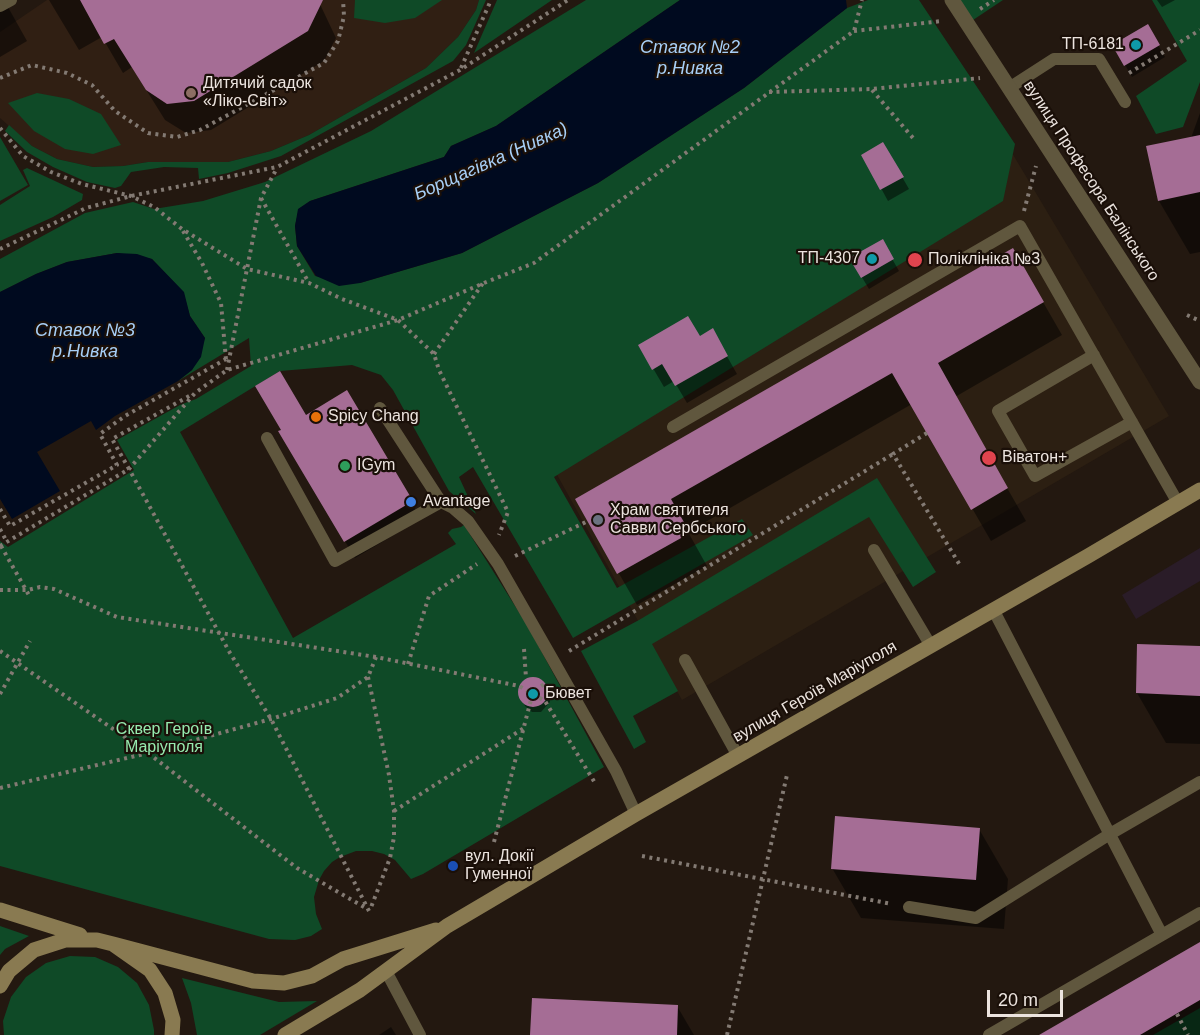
<!DOCTYPE html>
<meta charset="utf-8">
<style>
body{margin:0}
#map{position:relative;width:1200px;height:1035px;overflow:hidden;background:#231810;font-family:Arial,sans-serif}
canvas{display:block}
.scale{position:absolute;left:987px;top:990px;width:76px;height:27px;box-sizing:border-box;border:3px solid #ece4df;border-top:0;padding-left:8px;font-size:18px;line-height:21px;white-space:nowrap;color:#ece4df;-webkit-text-stroke:4px #1a0f08;paint-order:stroke}
</style>
<div id="map">
<canvas width="1200" height="1035"></canvas>
<div class="scale">20 m</div>
</div>
<script>
const ctx = document.querySelector('canvas').getContext('2d');
ctx.lineJoin = 'round';
function fillPath(path, color) { ctx.fillStyle = color; ctx.fill(path, 'evenodd'); }
const toPath = rows => new Path2D(rows.map(r => 'M' + r).join(''));
function trace(path, color, width, dash) { ctx.strokeStyle = color; ctx.lineWidth = width; ctx.lineCap = dash ? 'butt' : 'round'; ctx.setLineDash(dash || []); ctx.stroke(path); }
function drawText(font, color, halo, rows, align = 'center') {
  ctx.font = font + ' Arial,sans-serif'; ctx.lineWidth = 4.5; ctx.setLineDash([]); ctx.textBaseline = 'middle'; ctx.strokeStyle = halo; ctx.fillStyle = color; for (const [text, x, y, turn = 0] of rows) {
    ctx.save(); ctx.translate(x, y); ctx.rotate((+turn || 0) * Math.PI / 180); ctx.textAlign = isNaN(turn) ? turn : align; if (halo) ctx.strokeText(text, 0, 0); ctx.fillText(text, 0, 0); ctx.restore();
  }
}
fillPath(toPath([
 [1200,548,1200,581,1136,619,1122,595]
]), '#2a1c28');
fillPath(toPath([
 [47,0,479,0,476,10,458,37,426,68,309,135,271,151,228,162,148,162,123,166,93,167,57,159,32,146,0,118,0,32]
]), '#301f13');
fillPath(toPath([
 [987,111,1169,416,682,700,520,408]
]), '#2c1f12');
fillPath(toPath([
 [355,0,442,0,415,18,385,23,354,18],
 [479,0,486,0,466,45,453,61,281,156,228,173,199,179,198,168,164,167,131,172,121,186,115,188,87,182,53,167,27,152,5,131,9,125,32,146,57,159,93,167,123,166,148,162,228,162,271,151,309,135,426,68,458,37,476,10],
 [497,0,552,0,474,53],
 [586,0,680,0,496,126,451,146,444,157,310,201,299,209,295,226,297,246,315,276,360,283,462,253,598,183,744,88,847,8,868,0,919,0,1015,144,1003,201,554,477,617,588,742,519,753,535,573,638,473,467,459,477,476,514,449,491,393,390,381,375,352,365,280,371,180,432,293,638,456,544,448,533,452,529,461,527,464,525,527,625,604,767,423,874,411,879,395,860,384,854,372,851,356,851,340,857,332,862,324,871,319,880,314,897,316,914,322,929,311,936,295,940,269,939,0,866,0,541,8,547,134,470,117,440,180,405,196,399,251,366,249,338,178,381,192,370,205,338,190,316,183,292,152,259,117,253,67,262,36,274,0,292,0,259,85,213,133,202,154,209,203,201,265,182,371,131],
 [960,0,1003,0,973,20],
 [1152,0,1200,0,1200,82,1183,127,1156,134,1136,96,1187,61],
 [37,93,69,99,101,114,121,145,93,154,65,149,34,131,8,103],
 [0,137,28,185,0,201],
 [27,168,83,194,82,200,53,217,0,241,0,205,30,186,23,170],
 [877,478,936,572,913,587,869,517,652,644,678,691,633,716,646,742,634,749,581,651,639,620],
 [0,926,29,936,5,949,0,955],
 [70,956,95,957,118,967,137,983,149,1005,154,1030,154,1035,4,1035,3,1021,11,997,26,977,46,963],
 [182,978,279,1002,317,1001,260,1035,197,1035,191,1003],
 [1200,1008,1200,1035,1153,1035]
]), '#0f4a27');
fillPath(toPath([
 [680,0,846,0,847,8,744,88,598,183,462,253,360,283,339,286,316,276,297,246,295,226,298,209,310,201,444,157,451,146,496,126],
 [117,253,137,254,152,259,184,292,190,316,205,338,201,357,192,370,178,381,115,416,96,430,91,421,37,452,60,491,12,519,0,499,0,292,36,274,67,262]
]), '#000a1f');
fillPath(toPath([
 [0,0,4,0,27,41,0,57],
 [49,0,318,0,336,38,324,61,211,130,186,133,165,120,132,67,123,73,102,37,79,50],
 [1157,0,1175,0,1162,7],
 [1147,26,1165,57,1132,77,1114,46],
 [1200,113,1200,252,1190,254,1159,201,1148,147,1191,138],
 [883,144,909,189,888,201,863,155],
 [882,241,899,271,869,289,851,259],
 [1013,250,1062,335,955,397,1026,521,991,541,912,404,688,532,707,566,637,605,577,500],
 [712,330,737,374,687,403,674,381,664,387,640,346,699,338],
 [346,392,421,519,355,558,280,432],
 [1200,648,1200,744,1166,743,1137,693],
 [536,679,543,683,549,693,550,702,541,712,532,712,525,706,522,700,521,686,527,680],
 [979,829,1008,879,1004,929,861,918,832,868],
 [1200,943,1200,1035,1042,1035],
 [677,1006,694,1035,532,1035],
 [391,1027,396,1035,379,1035]
]), '#0007');
fillPath(toPath([
 [80,0,323,0,308,31,194,101,167,104,146,90,114,39,104,44],
 [1148,24,1160,45,1124,66,1112,45],
 [1200,135,1200,192,1158,201,1146,146],
 [883,142,904,177,880,190,861,155],
 [883,239,894,259,861,278,849,258],
 [1013,248,1044,302,938,363,1008,488,971,510,892,373,671,499,690,533,617,574,575,499],
 [688,316,700,336,713,328,728,356,675,386,662,364,652,370,638,345],
 [280,371,306,415,347,390,413,501,344,542,278,431,281,430,255,386],
 [1137,644,1200,646,1200,696,1136,693],
 '518 692a15 15 0 1 1 30 0a15 15 0 1 1-30 0Z',
 [835,816,980,828,976,880,831,869],
 [1200,942,1200,1000,1140,1035,1039,1035],
 [532,998,678,1005,677,1035,530,1035]
]), '#a56d95');
trace(toPath([
 [980,9,994,0],
 [854,31,942,21],
 [461,68,491,0],
 [1129,73,1200,30],
 [0,78,32,65,67,73,92,85,115,111,148,133,177,137,200,130,324,63,338,41,344,16,343,0],
 [872,90,913,138],
 [769,92,872,89,980,78],
 [0,128,23,156,51,172,82,184,131,196,154,207,182,229,247,269,309,283,342,299,398,320,434,354,439,370,508,512,499,535],
 [261,198,309,283],
 [1024,211,1036,166],
 [183,231,202,263,221,303,226,360],
 [0,249,86,208,131,196,277,167,460,70,568,0],
 [1187,315,1200,321],
 [434,354,483,283],
 [227,370,261,198,277,168],
 [927,433,893,454,961,567],
 [0,509,10,526,117,465,100,434,125,416,226,359],
 [0,529,7,542],
 [0,546,129,469,112,439,191,395],
 [1,546,30,597],
 [515,556,588,521],
 [0,590,28,590,40,587,54,589,117,617,376,657,519,686,545,701,595,783],
 [524,649,526,678],
 [0,651,148,753,297,868,369,910],
 [569,651,893,454],
 [408,664,429,596,477,564],
 [368,677,389,775,394,811,394,837,390,858,370,910],
 [0,694,30,641],
 [0,788,148,753,271,719,337,698,368,677,376,657],
 [394,811,524,728],
 [494,842,533,692,547,682],
 [642,856,892,904],
 [369,911,271,719,230,653,129,469,195,393,227,370,398,320,484,283,534,263,854,31,862,0],
 [1177,1014,1188,1035],
 [727,1035,787,775]
]), '#837a73', 4, [3, 4.5]);
trace(toPath([
 [0,6,11,0],
 [1009,88,1054,59,1099,59,1125,102],
 [1094,355,998,411,1035,476,1132,422],
 [380,408,441,502],
 [673,427,1020,226,1178,503],
 [267,438,335,561,441,502,453,508,468,521,498,564,553,660,616,771,636,814],
 [874,550,931,646],
 [994,611,1162,935],
 [685,660,738,756],
 [909,907,976,918,1110,834,1200,782],
 [386,971,420,1035],
 [989,1035,1200,913]
]), '#60573e', 12);
trace(toPath([
 [952,0,1200,382]
]), '#60573e', 15);
trace(toPath([
 [0,910,80,935],
 [113,944,253,981,284,983,312,976,343,959,436,930],
 [0,986,9,971,34,950,65,940,97,940,113,944,150,970,165,993,173,1020,172,1035],
 [285,1035,360,990,447,926,486,903,636,814,1088,556,1200,490]
]), '#897a51', 15);
for (const [x, y, r, color] of [
 [1136,45,6,"#0f9aa8"],
 [191,93,6,"#8d6e63"],
 [872,259,6,"#0f9aa8"],
 [915,260,8,"#e0444e"],
 [316,417,6,"#e8710a"],
 [989,458,8,"#e0444e"],
 [345,466,6,"#2e9e5b"],
 [411,502,6,"#3f7fe0"],
 [598,520,6,"#6b7280"],
 [533,694,6,"#0f9aa8"],
 [453,866,6,"#1a4fb4"]
]) { const dot = new Path2D(); dot.arc(x, y, r, 0, 2 * Math.PI); ctx.fillStyle = color; ctx.fill(dot); trace(dot, '#1a0f08', 2); }
drawText('16px', '#ece4df', '#1a0f08', [
 ["ТП-6181",1124,45,"right"],
 ["Дитячий садок",203,84],
 ["«Ліко-Світ»",203,102],
 ["ТП-4307",860,259,"right"],
 ["Поліклініка №3",928,260],
 ["Spicy Chang",328,417],
 ["Віватон+",1002,458],
 ["IGym",357,466],
 ["Avantage",423,502],
 ["Храм святителя",610,511],
 ["Савви Сербського",610,529],
 ["Бювет",545,694],
 ["вул. Докії",465,857],
 ["Гуменної",465,875]
], 'left');
drawText('16px', '#ece4df', '#1a0f08', [
 ["вулиця Професора Балінського",1091,181,57],
 ["вулиця Героїв Маріуполя",815,692,-30]
]);
drawText('16px', '#96ebaf', '#1a0f08', [
 ["Сквер Героїв",164,730],
 ["Маріуполя",164,748]
]);
drawText('italic 18px', '#a7cff7', '#1a0f08', [
 ["Ставок №2",690,48],
 ["р.Нивка",690,69],
 ["Борщагівка (Нивка)",491,162,-24],
 ["Ставок №3",85,331],
 ["р.Нивка",85,352]
]);
</script>
